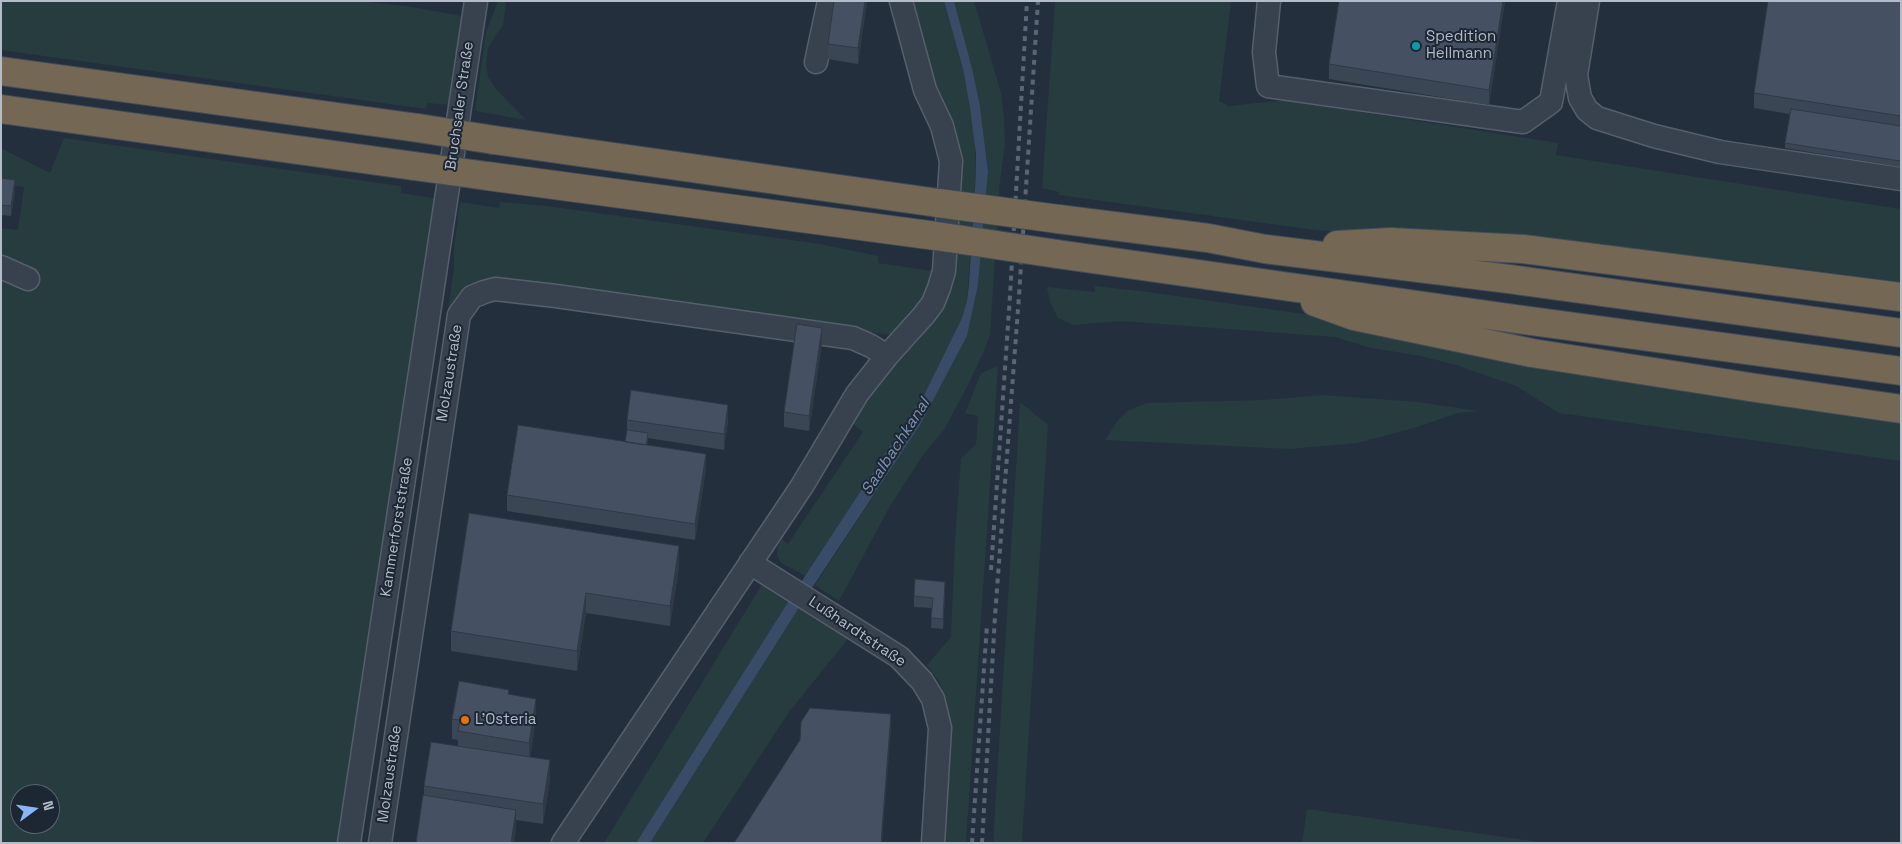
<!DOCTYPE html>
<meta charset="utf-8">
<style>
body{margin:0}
#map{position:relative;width:1902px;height:844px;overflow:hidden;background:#242f3e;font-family:"Space Grotesk",sans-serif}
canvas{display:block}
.frame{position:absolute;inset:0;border:2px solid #b4bcc9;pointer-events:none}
.north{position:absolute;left:10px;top:784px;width:50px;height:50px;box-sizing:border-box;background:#1d2633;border:1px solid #59626f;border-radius:50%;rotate:76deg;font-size:14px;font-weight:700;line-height:20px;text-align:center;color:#b4bcc9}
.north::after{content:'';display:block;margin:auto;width:18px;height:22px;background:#8ab4f8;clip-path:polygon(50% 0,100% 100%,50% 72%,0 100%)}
</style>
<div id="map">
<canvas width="1902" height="844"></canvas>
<div class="frame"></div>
<div class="north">N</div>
</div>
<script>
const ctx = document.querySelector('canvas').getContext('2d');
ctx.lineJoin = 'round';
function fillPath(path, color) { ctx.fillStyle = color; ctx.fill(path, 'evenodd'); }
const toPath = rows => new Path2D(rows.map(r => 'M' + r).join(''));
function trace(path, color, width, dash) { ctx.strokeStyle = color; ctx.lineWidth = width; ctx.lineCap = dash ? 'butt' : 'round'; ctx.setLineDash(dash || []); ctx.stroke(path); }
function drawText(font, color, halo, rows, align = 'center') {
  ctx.font = font + ' "Space Grotesk",sans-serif'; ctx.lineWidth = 4; ctx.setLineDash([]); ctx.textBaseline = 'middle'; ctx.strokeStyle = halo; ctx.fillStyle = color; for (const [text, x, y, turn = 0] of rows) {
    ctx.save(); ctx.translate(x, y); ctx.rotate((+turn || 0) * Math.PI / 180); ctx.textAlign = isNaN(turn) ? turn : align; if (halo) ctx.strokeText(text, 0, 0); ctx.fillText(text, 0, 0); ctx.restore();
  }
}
fillPath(toPath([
 [1,1,359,1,406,6,462,16,450,105,427,103,426,109,1,50],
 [498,1,506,1,503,26,497,33,488,48,486,65,488,77,496,89,526,120,475,111,486,32],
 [914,1,944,1,963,69,970,108,975,142,976,173,967,301,962,318,925,393,806,576,781,563,777,555,778,546,782,539,788,544,863,432,852,423,886,372,937,312,941,109],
 [954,1,974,1,1001,93,1004,118,1005,145,1000,181,990,335,984,351,968,385,944,430,923,455,890,506,839,601,815,585,920,425,967,336,978,285,988,172,980,106,972,68],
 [1055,1,1231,1,1219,101,1229,106,1284,100,1558,143,1556,155,1901,209,1901,282,1741,261,1315,230,1059,195,1059,192,1042,188],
 [64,138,401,186,401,193,438,199,341,843,1,843,1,228,18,230,24,187,1,184,1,148,50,173],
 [20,794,50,794,50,824,20,824],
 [460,202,499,208,500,202,547,206,820,244,878,256,878,263,933,271,926,293,919,307,892,335,495,283,473,283,463,291,454,306,435,395,454,269,454,246],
 [447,254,448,271,429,395,427,390],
 [1095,286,1148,292,1332,318,1748,400,1901,423,1901,461,1559,413,1516,386,1456,365,1421,356,1371,348,1335,337,1120,321,1073,325,1058,318,1050,302,1047,287,1095,292],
 [998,366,966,843,944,843,951,738,946,699,939,681,927,665,951,637,955,540,961,458,976,445,978,416,965,413,981,373],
 [1323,395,1418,402,1478,411,1458,413,1414,428,1357,443,1290,449,1105,440,1118,420,1127,411,1147,403,1264,400],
 [1020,402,1048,425,1022,843,993,843],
 [767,583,790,599,668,794,636,843,604,843,761,586],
 [800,606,847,633,847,640,789,712,703,843,650,843],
 [1307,809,1539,842,1539,843,1302,843]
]), '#263c3f');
fillPath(toPath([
 [944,1,954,1,972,68,980,106,988,172,978,285,967,336,920,425,800,606,650,843,636,843,790,599,925,393,962,318,967,301,969,284,976,173,976,154,970,108,963,69]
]), '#394c67');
const minor = toPath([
 [1269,1,1264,52,1268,86,1523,122,1551,102,1569,1],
 [1588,1,1576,75,1580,98,1587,110,1597,118,1654,136,1720,152,1901,179],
 [816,62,829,1],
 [1,267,28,279],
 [750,563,899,657,922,681,933,699,940,728,933,843],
 [349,843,476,1],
 [380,843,459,315,472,297,484,292,495,289,556,296,853,338,871,346,887,356],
 [563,843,802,486,857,394,887,356,924,315,933,303,939,288,944,271,951,161,942,126,925,90,901,1]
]);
const highway = toPath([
 [1,71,418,128],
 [1,109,414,166],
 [494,140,938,203],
 [487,176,936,236],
 [1058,219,1208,238,1265,249,1509,279,1901,333],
 [1337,245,1390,242,1523,249,1901,297],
 [1057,254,1516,319,1901,371],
 [1315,302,1354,316,1532,353,1756,388,1901,409]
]);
trace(minor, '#565f6c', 25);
trace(highway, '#434c59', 30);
trace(minor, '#38414e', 22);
trace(highway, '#746855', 28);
trace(toPath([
 [991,570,1010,296,1027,1],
 [972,843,987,625],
 [982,843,995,616,1019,296,1038,1]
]), '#5a6575', 4, [5, 5]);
const highwayBridge = toPath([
 [418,128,494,140],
 [414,166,487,176],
 [938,203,1058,219],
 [936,236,1057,254]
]);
trace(highwayBridge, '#434c59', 30, []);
trace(highwayBridge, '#746855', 28);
fillPath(toPath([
 [867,1,858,64,828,59,828,44],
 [1505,1,1489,105,1329,79,1329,64],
 [1901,1,1901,161,1900,167,1785,148,1785,143,1790,114,1754,108,1754,93],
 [1,178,15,191,11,216,1,215],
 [822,343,809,431,784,427,784,412],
 [627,420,728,420,724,450,648,438,647,445,706,469,695,540,507,511,507,495,625,442,627,430],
 [679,566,670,626,586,613,577,671,451,651,451,631],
 [945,592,943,629,931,628,932,608,914,607,914,596],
 [509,694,536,719,530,757,550,780,543,824,516,820,516,830,424,796,424,786,458,746,458,740,452,739,452,719]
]), '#3b4654');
fillPath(toPath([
 [865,1,867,1,867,3,858,64,858,48],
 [1503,1,1505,1,1489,105,1489,90],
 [15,180,15,191,11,216,11,206],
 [822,328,822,343,809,431,809,416],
 [728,405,728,420,724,450,724,434],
 [706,454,706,469,695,540,695,524],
 [679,546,679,566,670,626,670,606],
 [945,582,945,592,943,629,943,619],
 [586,593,586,613,577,671,577,651],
 [536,699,536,719,529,763,529,743],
 [891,714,891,730,882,843,881,843],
 [550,760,550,780,543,824,543,804],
 [516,810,516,830,514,843,511,843]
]), '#303945');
const building = toPath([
 [834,1,865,1,858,48,828,44,834,1],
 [1339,1,1503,1,1489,90,1329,64,1339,1],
 [1768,1,1901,1,1901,116,1754,93,1768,1],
 [1791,109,1901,126,1901,156,1900,161,1785,143,1791,109],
 [1,178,15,180,11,206,1,205,1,178],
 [797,324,822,328,809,416,784,412,797,324],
 [631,390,728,405,724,434,627,420,631,390],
 [518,425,706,454,695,524,507,495,518,425],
 [627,430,648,433,646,445,625,442,627,430],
 [469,513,679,546,670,606,586,593,577,651,451,631,469,513],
 [915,579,945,582,943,619,931,618,933,598,914,596,915,579],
 [459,681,509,690,508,694,536,699,529,743,458,731,460,720,452,719,459,681],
 [810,708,891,714,881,843,734,843,800,740,801,722,810,708],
 [431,742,550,760,543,804,424,786,431,742],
 [423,795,516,810,511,843,416,843,423,795]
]);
fillPath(building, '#455162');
trace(building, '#303945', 1);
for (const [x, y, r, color] of [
 [1416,46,5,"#0f9aa8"],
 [465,720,5,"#e8710a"]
]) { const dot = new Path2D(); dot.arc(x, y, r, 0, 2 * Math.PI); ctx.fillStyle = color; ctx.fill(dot); trace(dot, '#1d2633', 2); }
drawText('15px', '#b4bcc9', '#1d2633', [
 ["Spedition",1426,37],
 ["Hellmann",1426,54],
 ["L'Osteria",475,720]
], 'left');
drawText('15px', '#b4bcc9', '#1d2633', [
 ["Bruchsaler Straße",460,106,-82],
 ["Molzaustraße",450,373,-81],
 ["Kammerforststraße",397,527,-81],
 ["Lußhardtstraße",857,632,34],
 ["Molzaustraße",390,774,-82]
]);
drawText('italic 16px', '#7c92b1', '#1d2633', [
 ["Saalbachkanal",896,447,-57]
]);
</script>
